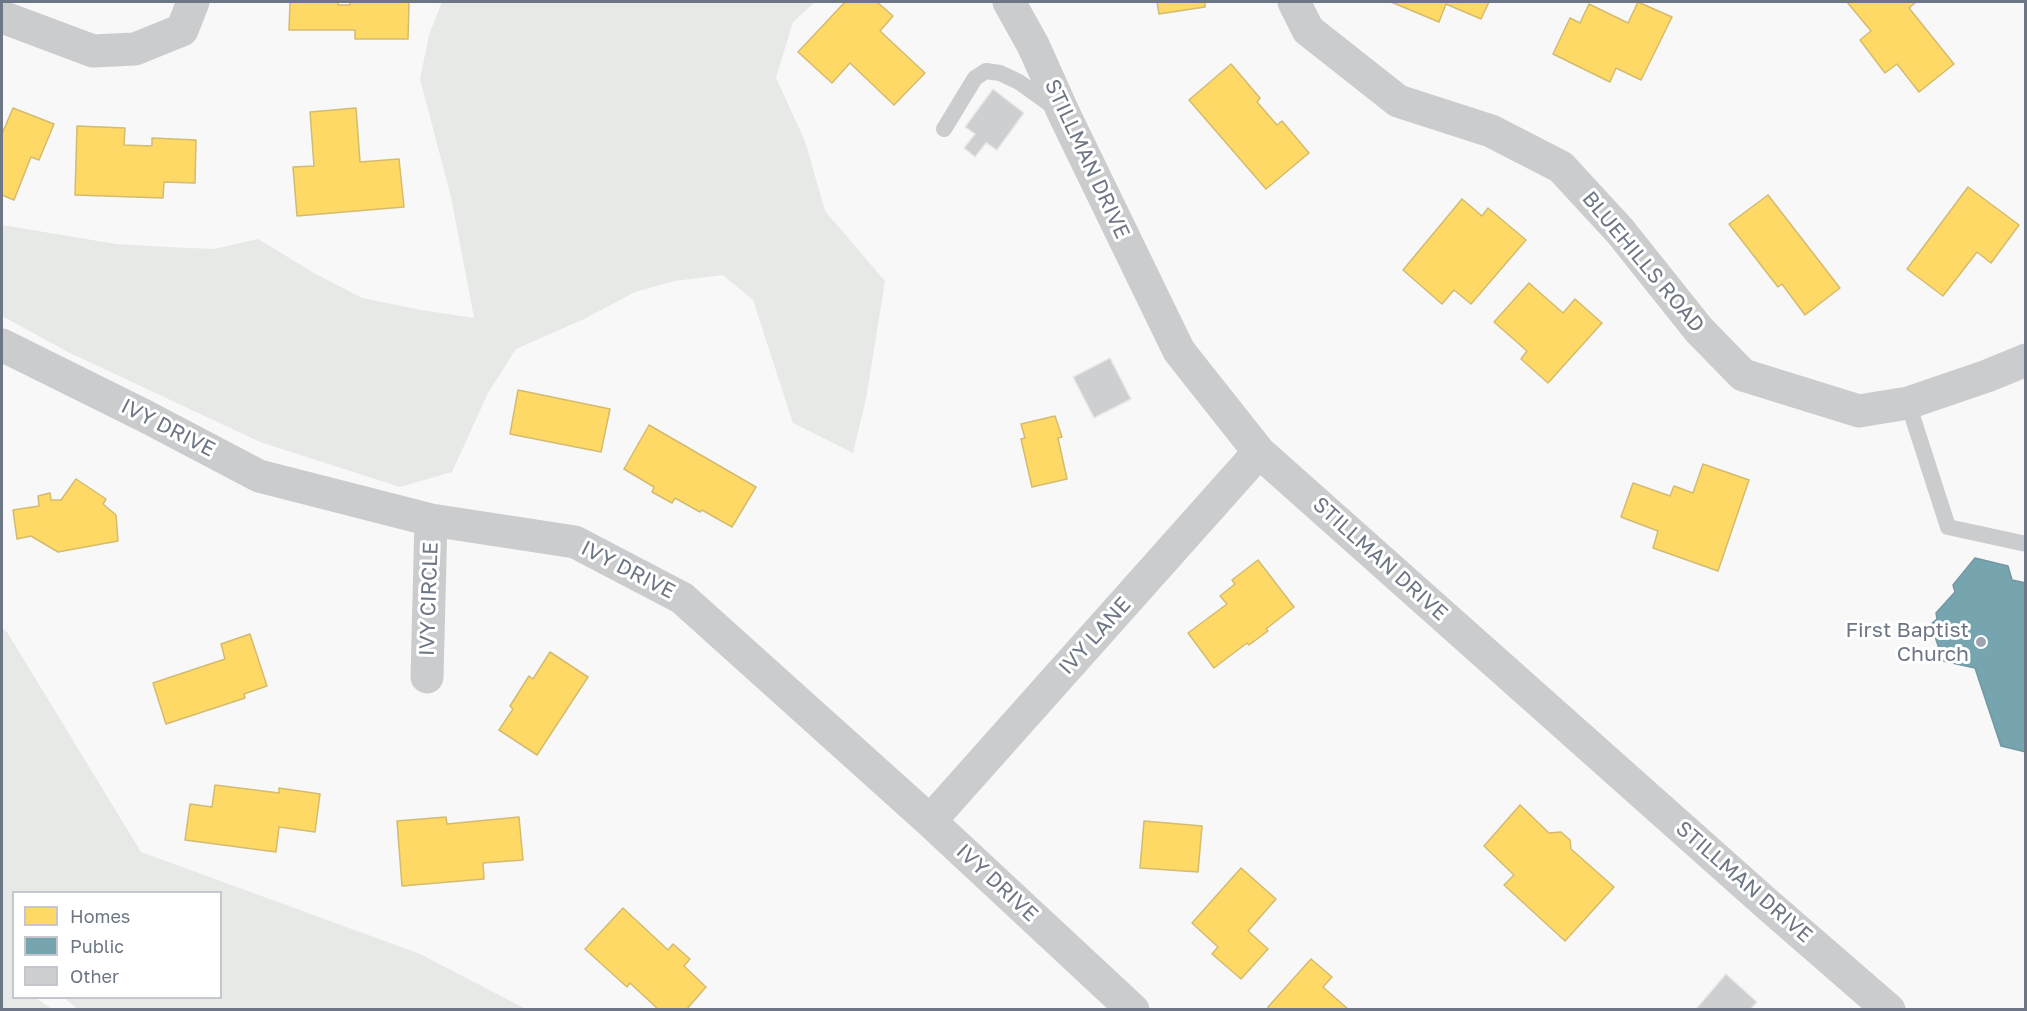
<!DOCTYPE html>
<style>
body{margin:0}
#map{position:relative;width:2027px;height:1011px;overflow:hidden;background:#f8f8f8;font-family:"Golos Text",sans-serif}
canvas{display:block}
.frame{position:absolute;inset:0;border:3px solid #6c7684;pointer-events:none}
.legend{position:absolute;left:12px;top:891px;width:210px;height:108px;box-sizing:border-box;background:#fff;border:2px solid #c4c8ce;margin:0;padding:8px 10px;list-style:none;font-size:18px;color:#6c7684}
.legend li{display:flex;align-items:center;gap:12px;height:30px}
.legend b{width:30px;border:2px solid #c4c8ce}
</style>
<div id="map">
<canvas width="2027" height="1011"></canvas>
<div class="frame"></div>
<ul class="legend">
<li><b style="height:16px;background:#ffd966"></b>Homes</li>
<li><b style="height:16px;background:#76a5af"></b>Public</li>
<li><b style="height:16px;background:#cecfd1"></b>Other</li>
</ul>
</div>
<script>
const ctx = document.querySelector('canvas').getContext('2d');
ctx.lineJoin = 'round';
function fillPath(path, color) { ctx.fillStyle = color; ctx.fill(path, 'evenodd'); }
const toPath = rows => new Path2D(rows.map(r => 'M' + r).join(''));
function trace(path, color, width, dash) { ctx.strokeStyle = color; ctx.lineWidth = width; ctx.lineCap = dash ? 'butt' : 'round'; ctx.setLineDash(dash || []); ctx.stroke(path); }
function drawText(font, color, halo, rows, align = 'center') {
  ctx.font = font + ' "Golos Text",sans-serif'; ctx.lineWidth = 6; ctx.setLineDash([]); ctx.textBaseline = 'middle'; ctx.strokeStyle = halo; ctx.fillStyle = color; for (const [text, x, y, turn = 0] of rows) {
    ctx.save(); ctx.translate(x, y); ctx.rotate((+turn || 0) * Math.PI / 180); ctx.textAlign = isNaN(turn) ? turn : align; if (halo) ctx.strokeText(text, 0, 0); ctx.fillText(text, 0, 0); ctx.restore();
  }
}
fillPath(toPath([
 [442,2,815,2,793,22,776,78,805,141,825,211,885,281,866,399,853,453,793,423,753,300,723,275,674,281,635,292,584,319,516,349,488,393,452,472,400,487,260,442,68,352,2,316,2,225,116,244,168,247,214,249,258,239,314,273,362,298,421,310,474,318,451,197,420,79,429,35],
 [2,628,7,632,141,852,420,954,526,1009,79,1010,64,998,220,998,220,892,14,892,14,998,36,998,52,1009,2,1009]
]), '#e6e9e6');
const homes = toPath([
 [290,2,338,2,338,5,350,5,350,2,409,2,408,39,355,39,355,30,289,30,290,2],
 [845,2,877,2,893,16,880,31,925,73,894,105,850,63,832,83,798,52,845,2],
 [1157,2,1205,2,1205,7,1159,14,1157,2],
 [1391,2,1489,2,1481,19,1446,4,1439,22,1391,2],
 [1638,2,1672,17,1641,80,1616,68,1610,82,1553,54,1570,18,1580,23,1589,4,1628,23,1638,2],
 [1847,2,1916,2,1909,8,1954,64,1919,92,1897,64,1885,73,1860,40,1871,31,1847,2],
 [1231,64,1260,98,1257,102,1277,125,1282,121,1309,153,1266,189,1189,100,1231,64],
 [13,108,54,124,39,160,31,157,14,200,2,195,2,134,13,108],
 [356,108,360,162,399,159,404,207,297,216,293,167,314,166,310,112,356,108],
 [77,126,125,128,124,145,152,146,152,138,196,140,195,183,164,182,163,198,75,195,77,126],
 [1968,187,2019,225,1991,263,1977,252,1943,296,1907,269,1968,187],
 [1768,195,1840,288,1805,315,1782,284,1778,287,1729,224,1768,195],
 [1462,199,1482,216,1488,208,1526,240,1471,304,1454,290,1442,304,1403,270,1462,199],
 [1529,283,1563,313,1575,299,1602,323,1548,383,1521,359,1527,351,1494,322,1529,283],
 [518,390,610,409,601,452,510,434,518,390],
 [1055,416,1062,437,1058,438,1067,479,1032,487,1021,439,1025,438,1021,424,1055,416],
 [649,425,756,487,732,527,702,510,700,512,675,498,672,503,652,492,654,487,624,469,649,425],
 [1703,464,1749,480,1718,571,1653,548,1658,531,1621,517,1633,483,1670,496,1674,486,1693,493,1703,464],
 [76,479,106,499,103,504,116,515,118,541,58,552,31,536,17,539,13,510,39,506,38,496,50,493,51,500,61,500,76,479],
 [1258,560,1294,607,1266,629,1268,631,1249,645,1247,643,1214,668,1188,633,1227,604,1220,596,1235,584,1232,580,1258,560],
 [250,634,267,686,244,694,245,698,166,724,153,683,225,659,221,644,250,634],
 [550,652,588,677,537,755,499,730,513,709,510,706,529,676,533,679,550,652],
 [215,785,279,793,279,788,320,794,315,832,279,827,276,852,185,840,190,804,212,807,215,785],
 [1520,805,1549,833,1561,832,1570,840,1571,849,1614,887,1565,941,1504,885,1514,875,1484,846,1520,805],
 [446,817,447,824,519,817,523,860,483,863,484,879,402,886,397,821,446,817],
 [1144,821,1202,826,1198,872,1140,868,1144,821],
 [1241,868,1276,899,1248,931,1268,949,1241,979,1212,954,1218,947,1192,923,1241,868],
 [623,908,668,950,673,944,690,959,684,966,706,987,686,1010,659,1010,630,983,627,987,585,949,623,908],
 [1311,959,1332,977,1323,987,1349,1010,1270,1010,1268,1007,1311,959]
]);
fillPath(homes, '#ffd966');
trace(homes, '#d3bb6f', 1.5);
const public = toPath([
 [1975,558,2008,566,2012,580,2026,583,2026,752,2001,746,1975,668,1943,661,1931,624,1937,619,1936,613,1955,592,1953,585,1975,558]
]);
fillPath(public, '#76a5af');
trace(public, '#7397a2', 1.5);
const building = toPath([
 [993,89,1024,113,997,150,986,143,975,157,964,148,975,134,965,127,993,89],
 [1110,358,1131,399,1094,418,1073,377,1110,358],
 [1726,974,1757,1002,1750,1010,1695,1010,1726,974]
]);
fillPath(building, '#cecfd1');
trace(building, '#e8e8e8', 1.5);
trace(toPath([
 [944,129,975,78,986,71,1000,73,1019,82,1054,107],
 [1908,403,1948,527,2026,544]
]), '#cbccce', 16);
trace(toPath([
 [1009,2,1033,45,1064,114,1179,351,1259,452,1767,904,1889,1010],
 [1294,2,1308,30,1398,101,1491,131,1561,167,1620,231,1699,330,1743,375,1859,411,1908,403,1987,376,2026,360],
 [2,17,93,51,135,49,182,30,193,2],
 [2,345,145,416,259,476,431,520,575,542,682,598,930,821,1133,1010],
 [427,677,431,520],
 [930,821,1259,452]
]), '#cbccce', 33);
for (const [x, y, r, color] of [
 [1981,642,6,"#9da4ad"]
]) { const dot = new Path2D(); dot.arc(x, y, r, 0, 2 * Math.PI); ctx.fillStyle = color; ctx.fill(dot); trace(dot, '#fff', 2); }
drawText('21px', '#6c7684', '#fff', [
 ["STILLMAN DRIVE",1087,159,65],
 ["BLUEHILLS ROAD",1643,262,50],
 ["IVY DRIVE",168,428,27],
 ["STILLMAN DRIVE",1380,559,42],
 ["IVY DRIVE",628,570,27],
 ["IVY CIRCLE",429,599,-88],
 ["IVY LANE",1095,636,-48],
 ["STILLMAN DRIVE",1744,882,41],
 ["IVY DRIVE",997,883,43]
]);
drawText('21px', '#6c7684', '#fff', [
 ["First Baptist",1969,630],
 ["Church",1969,654]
], 'right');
</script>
